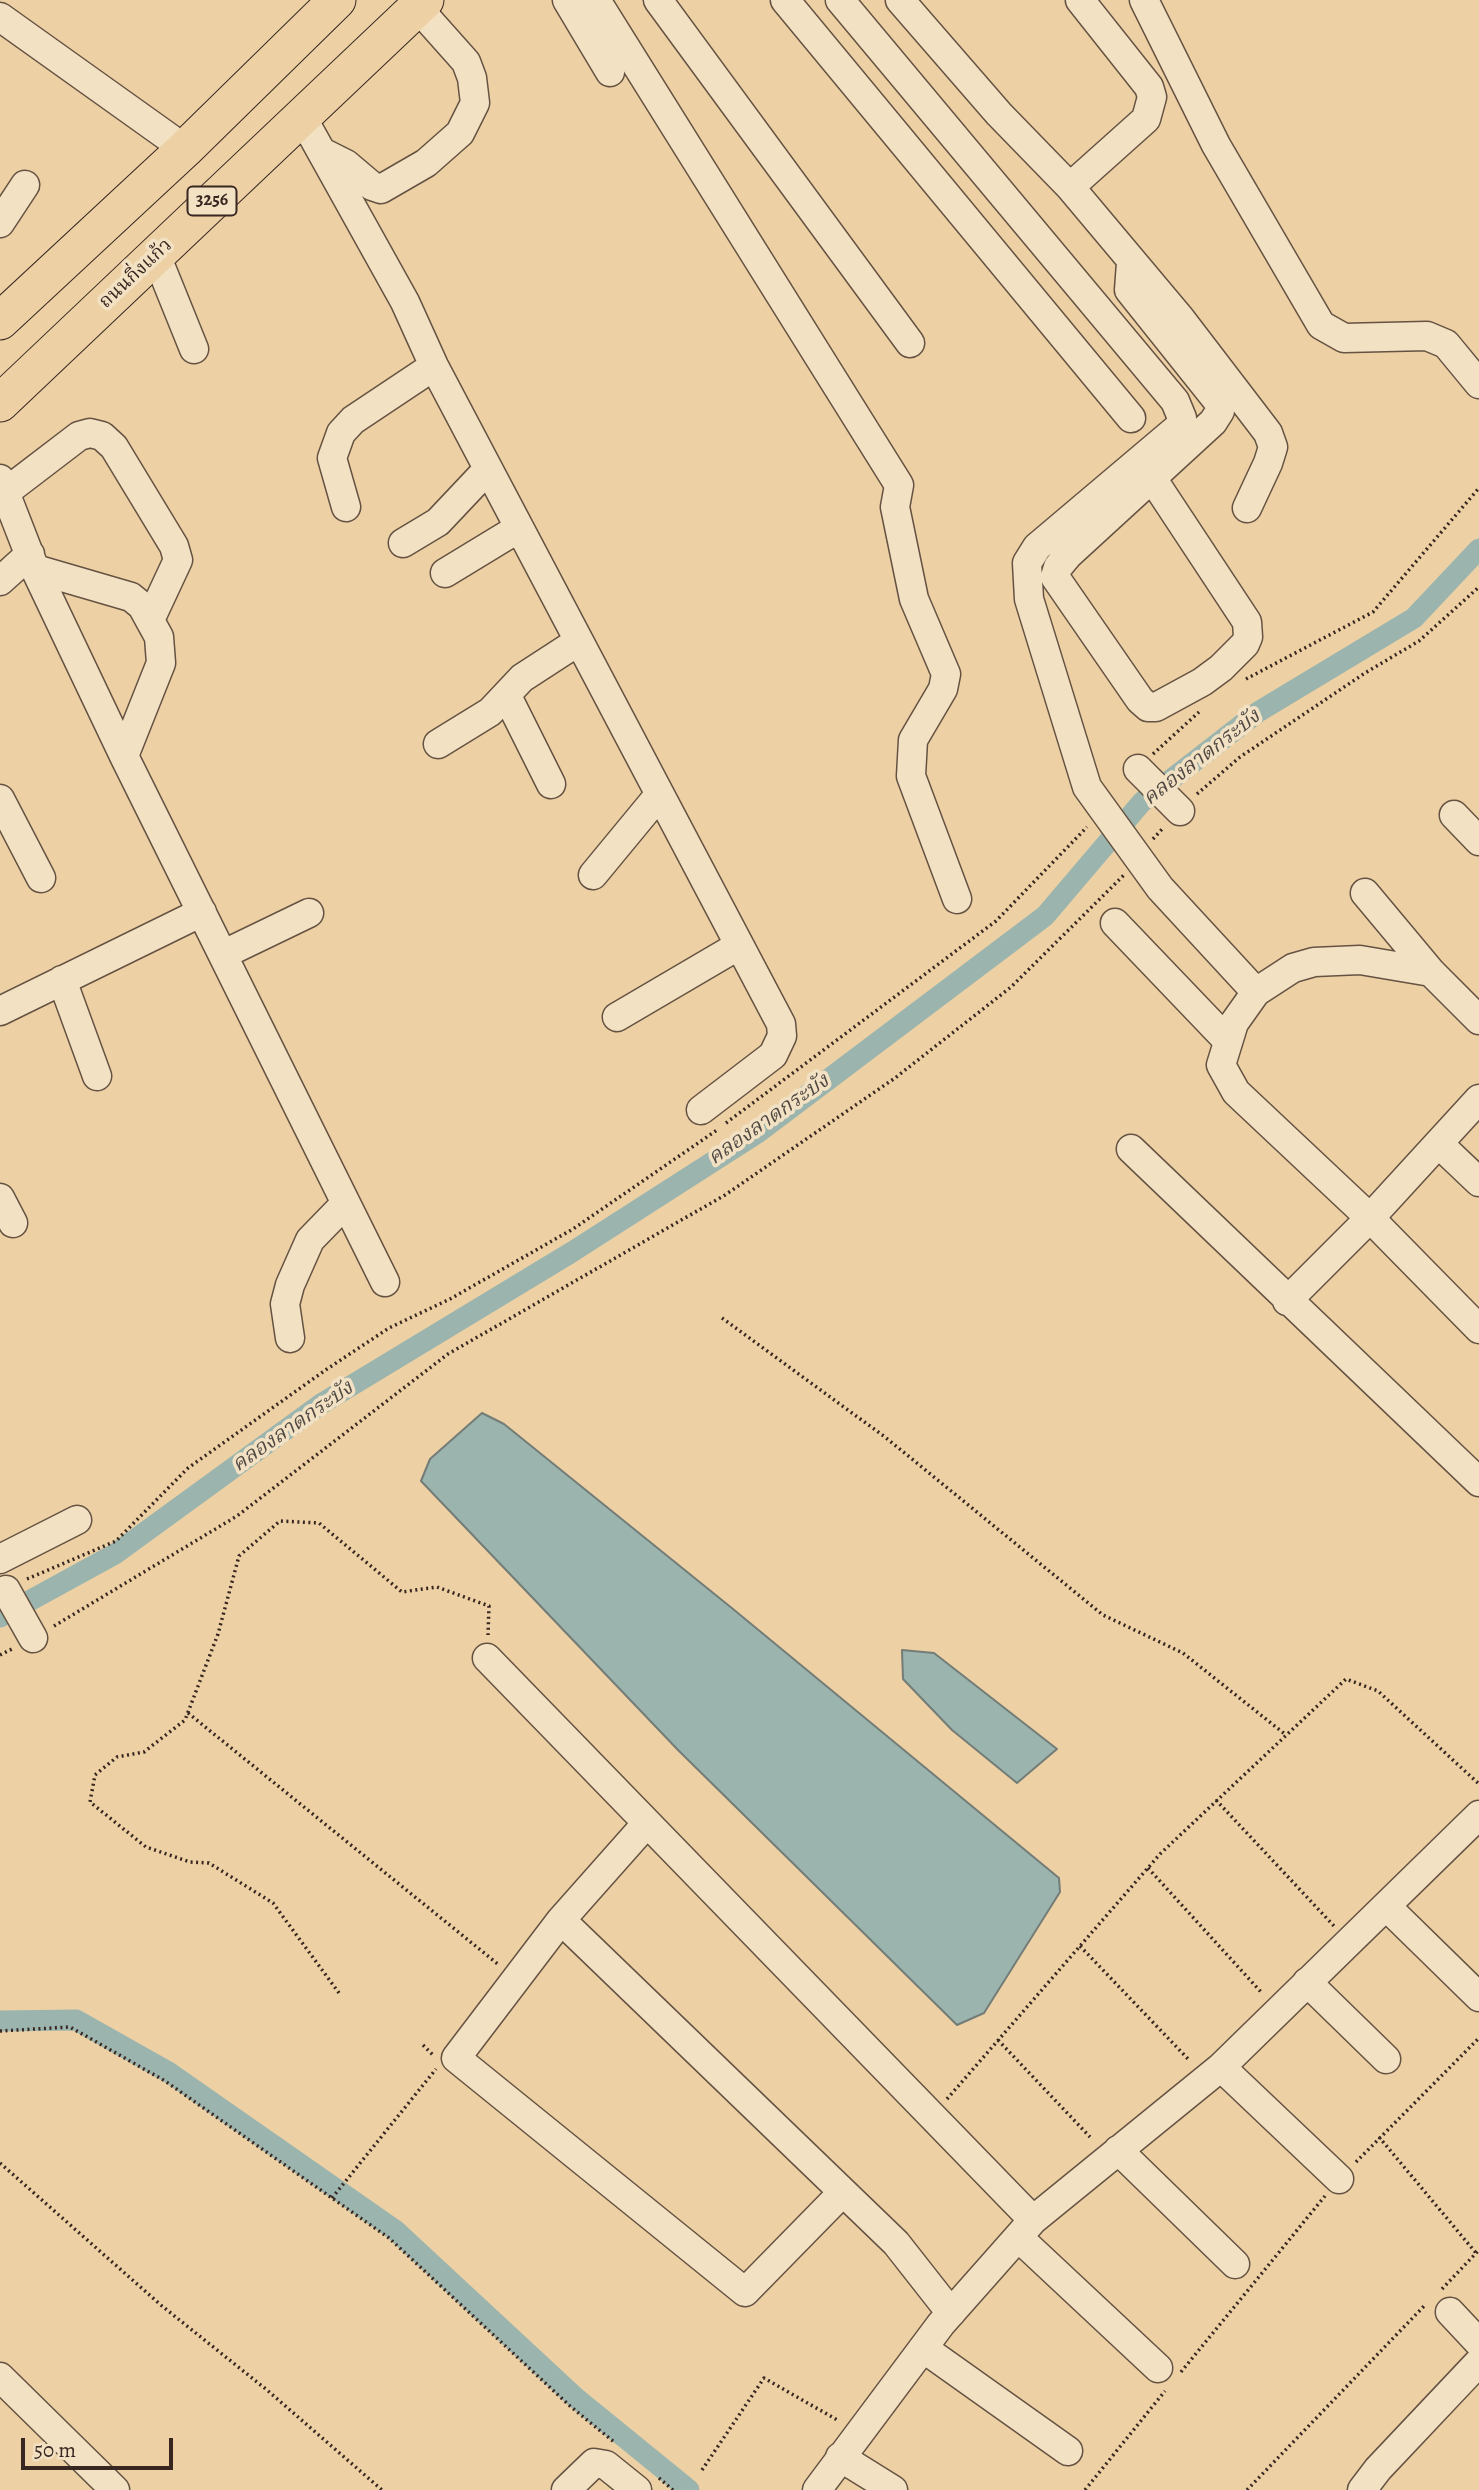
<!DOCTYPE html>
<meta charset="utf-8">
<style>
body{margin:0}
#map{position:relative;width:1479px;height:2490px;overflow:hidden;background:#edd1a5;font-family:Alegreya,serif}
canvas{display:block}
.scale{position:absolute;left:21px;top:2438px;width:152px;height:32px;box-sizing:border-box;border:4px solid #382721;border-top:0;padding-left:9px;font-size:21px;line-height:24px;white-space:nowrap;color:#382721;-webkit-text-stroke:5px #f3e1c4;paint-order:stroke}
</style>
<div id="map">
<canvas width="1479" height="2490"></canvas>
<div class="scale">50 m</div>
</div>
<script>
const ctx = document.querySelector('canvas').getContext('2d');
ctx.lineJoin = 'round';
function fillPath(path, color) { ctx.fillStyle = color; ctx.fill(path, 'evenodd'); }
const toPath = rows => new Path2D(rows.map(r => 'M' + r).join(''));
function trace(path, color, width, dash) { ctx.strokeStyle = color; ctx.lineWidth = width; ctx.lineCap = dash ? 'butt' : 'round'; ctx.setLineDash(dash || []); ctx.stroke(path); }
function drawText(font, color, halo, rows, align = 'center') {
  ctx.font = font + ' Alegreya,"Noto Serif Thai",serif'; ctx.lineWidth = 7; ctx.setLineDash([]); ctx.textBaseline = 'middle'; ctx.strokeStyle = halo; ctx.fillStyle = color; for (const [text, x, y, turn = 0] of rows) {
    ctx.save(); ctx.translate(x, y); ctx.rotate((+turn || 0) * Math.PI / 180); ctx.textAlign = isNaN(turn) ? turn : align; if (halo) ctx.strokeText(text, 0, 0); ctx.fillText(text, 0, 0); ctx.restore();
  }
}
const water = toPath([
 [482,1413,504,1424,733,1609,1059,1878,1060,1892,984,2013,957,2025,678,1750,421,1481,430,1459,482,1413],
 [902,1650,934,1653,1057,1749,1017,1783,952,1730,903,1679,902,1650]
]);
fillPath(water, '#9bb5ae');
trace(water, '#737c76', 2);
trace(toPath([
 [0,1617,115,1554,321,1404,572,1252,756,1134,1045,916,1142,802,1258,712,1414,618,1479,549],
 [0,2021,76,2020,170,2073,395,2230,576,2398,689,2490]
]), '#9bb5ae', 21);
const minor = toPath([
 [567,0,610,72],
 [596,0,899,485,895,507,914,599,946,674,943,689,913,740,911,776,957,899],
 [658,0,910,343],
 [785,0,1131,418],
 [840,0,1175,401,1182,418,1179,427,1037,547,1027,563,1029,599,1087,787,1160,888,1256,992],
 [900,0,999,114,1070,187,1180,318,1268,433,1273,447,1268,463,1247,508],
 [1144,0,1216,145,1321,325,1344,338,1427,336,1446,344,1479,384],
 [0,17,185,149],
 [302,117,405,302,434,366,781,1024,782,1036,773,1055,701,1110],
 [324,153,346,164,372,186,381,189,426,163,460,133,475,103,472,78,466,62,417,7],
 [1070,187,1146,119,1152,97,1149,87,1080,0],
 [0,223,25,185],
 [156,255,194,349],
 [1131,263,1129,290,1220,404,1220,411,1213,422,1152,478,1068,555,1058,567,1055,577,1140,700,1148,707,1156,707,1202,682,1221,668,1245,644,1248,637,1247,622,1152,478],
 [0,479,35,569,124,756,385,1282],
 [7,491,79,436,90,433,102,436,114,447,174,546,178,560,150,620],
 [346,507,332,458,341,433,353,420,434,366],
 [403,543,438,522,488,469],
 [35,569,131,597,142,606,159,637,161,663,124,756],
 [445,573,519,528],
 [0,581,30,554],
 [507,696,551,784],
 [438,744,490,712,522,678,579,641],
 [1138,769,1180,811],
 [0,799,41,878],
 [1454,815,1479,841],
 [593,875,659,795],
 [1365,893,1431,972,1479,1020],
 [1115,923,1226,1039],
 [224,954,309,913],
 [1431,972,1360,960,1314,962,1293,968,1256,992,1234,1023,1221,1065,1236,1092,1370,1218,1479,1329],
 [62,980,97,1076],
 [0,1011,202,912],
 [617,1017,738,946],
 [1439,1144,1479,1182],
 [1131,1149,1479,1482],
 [0,1198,13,1223],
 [1287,1301,1370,1218,1479,1099],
 [290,1338,285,1304,290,1285,310,1240,344,1205],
 [0,1559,77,1520],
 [6,1590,33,1638],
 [487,1658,1033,2220],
 [1387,1907,1479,1997],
 [561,1920,647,1823],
 [1307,1982,1386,2059],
 [1221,2067,1339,2179],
 [1118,2150,1235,2264],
 [843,2192,745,2292,456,2058,561,1920,896,2243,951,2313],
 [1018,2237,1158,2368],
 [1450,2312,1479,2343],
 [923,2348,1068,2451],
 [0,2377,115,2490],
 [840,2457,893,2490],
 [566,2490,594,2463,606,2465,637,2490],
 [817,2490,941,2324,1033,2220,1221,2067,1479,1815],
 [1362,2490,1378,2469,1479,2362]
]);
const major = toPath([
 [0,321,185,149,337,0],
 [0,403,425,0]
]);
trace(minor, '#655242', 31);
trace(major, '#382721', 39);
trace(toPath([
 [1246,679,1373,612,1479,488],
 [1153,754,1199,712],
 [1197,794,1240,757,1365,673,1419,641,1479,587],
 [1153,839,1164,827],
 [726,1123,996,921,1087,827],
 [722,1318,885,1437,1103,1615,1183,1653,1286,1735],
 [27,1579,116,1541,188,1468,327,1369,389,1328,450,1299,573,1229,717,1130],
 [54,1626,237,1516,448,1354,725,1195,895,1078,1011,987,1124,875],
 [0,1655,14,1648],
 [188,1713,499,1965],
 [1216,1800,1334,1926],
 [1148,1868,1261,1992],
 [1080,1946,1190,2061],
 [339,1993,273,1903,209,1863,190,1862,146,1847,90,1802,95,1775,117,1757,144,1752,185,1720,218,1634,239,1556,280,1521,319,1523,402,1592,437,1587,489,1606,488,1635],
 [0,2031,70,2027,165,2081,389,2238,570,2406,614,2442],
 [998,2040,1090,2137],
 [423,2045,433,2055],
 [947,2099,1160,1854,1346,1679,1378,1691,1479,1784],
 [1379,2137,1476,2253],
 [1356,2162,1479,2038],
 [0,2163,162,2306,267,2390,382,2490],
 [332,2198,436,2069],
 [1442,2289,1479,2250],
 [1181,2372,1325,2196],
 [702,2470,764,2378,839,2421],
 [659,2478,673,2490],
 [1085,2490,1165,2391],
 [1247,2490,1426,2304]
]), '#382721', 3.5, [2, 3.5]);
trace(minor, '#f3e1c4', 28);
trace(major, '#edd1a5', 37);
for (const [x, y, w] of [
 [212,201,49]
]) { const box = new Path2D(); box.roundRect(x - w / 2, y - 14.5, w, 29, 5); ctx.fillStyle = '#f3e1c4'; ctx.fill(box); trace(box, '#382721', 2); }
drawText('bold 18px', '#382721', null, [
 ["3256",212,201]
]);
drawText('19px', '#382721', '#f3e1c4', [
 ["ถนนกิ่งแก้ว",136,274,-43]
]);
drawText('italic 21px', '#514a44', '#f3e1c4', [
 ["คลองลาดกระบัง",1202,758,-38],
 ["คลองลาดกระบัง",769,1120,-35],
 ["คลองลาดกระบัง",293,1427,-35]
]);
</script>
